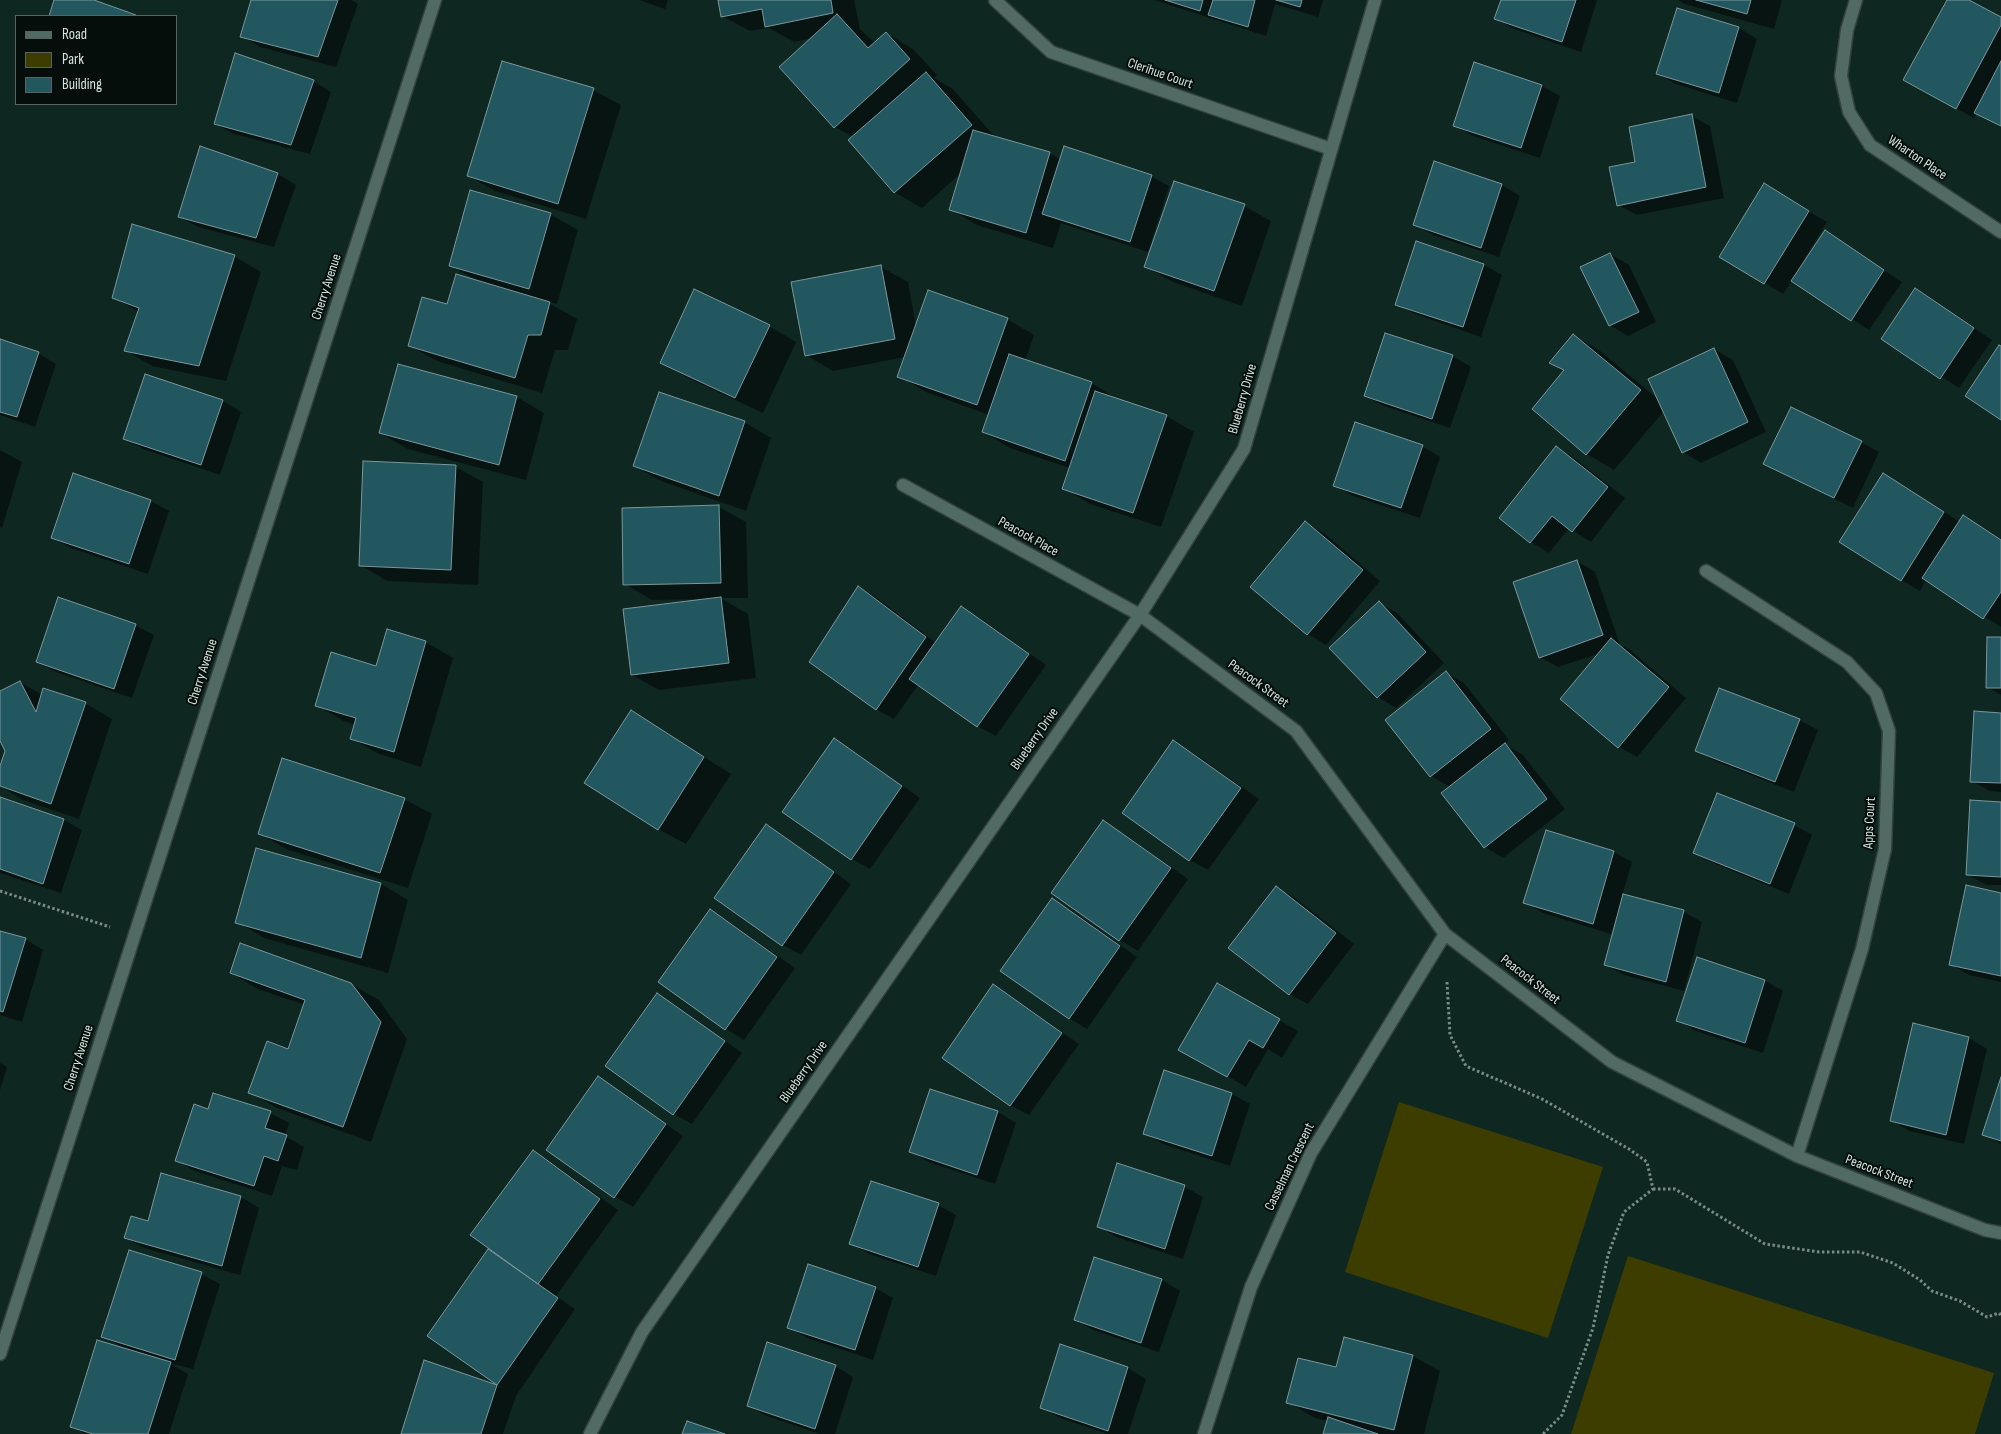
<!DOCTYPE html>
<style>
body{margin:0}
#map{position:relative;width:2001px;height:1434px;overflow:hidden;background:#0f2721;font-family:"Sofia Sans Condensed",sans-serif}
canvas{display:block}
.legend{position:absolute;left:15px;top:15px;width:162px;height:90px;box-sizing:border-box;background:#050e0b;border:1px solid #58635f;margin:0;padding:6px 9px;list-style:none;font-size:15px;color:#d4e2dd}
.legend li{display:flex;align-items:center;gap:10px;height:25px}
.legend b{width:25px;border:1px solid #58635f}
</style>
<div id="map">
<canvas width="2001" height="1434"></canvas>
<ul class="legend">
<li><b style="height:6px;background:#516a63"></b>Road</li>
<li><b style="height:14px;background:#3e3d00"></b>Park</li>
<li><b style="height:14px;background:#225760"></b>Building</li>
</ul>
</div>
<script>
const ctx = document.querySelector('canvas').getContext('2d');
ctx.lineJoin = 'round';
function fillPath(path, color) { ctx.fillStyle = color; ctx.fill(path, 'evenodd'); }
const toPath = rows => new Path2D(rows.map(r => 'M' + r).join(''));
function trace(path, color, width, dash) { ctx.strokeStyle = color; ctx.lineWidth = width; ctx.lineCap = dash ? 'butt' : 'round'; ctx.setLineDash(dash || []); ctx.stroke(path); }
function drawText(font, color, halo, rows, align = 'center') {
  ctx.font = font + ' "Sofia Sans Condensed",sans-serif'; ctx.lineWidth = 4; ctx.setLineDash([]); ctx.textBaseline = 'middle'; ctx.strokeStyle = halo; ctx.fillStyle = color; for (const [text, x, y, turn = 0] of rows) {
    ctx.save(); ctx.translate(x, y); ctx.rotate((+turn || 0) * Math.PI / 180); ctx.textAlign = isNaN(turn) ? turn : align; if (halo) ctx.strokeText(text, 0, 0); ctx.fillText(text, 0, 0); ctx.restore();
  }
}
fillPath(toPath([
 [1399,1102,1603,1167,1548,1338,1345,1272],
 [1628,1256,1994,1373,1975,1434,1571,1434]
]), '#3e3d00');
fillPath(toPath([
 [55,0,90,0,137,16,50,16],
 [252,0,351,0,358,4,336,67,260,47,242,36],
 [639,0,668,0,665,9],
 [719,0,854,0,860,29,875,43,886,33,913,49,937,75,934,78,953,89,995,137,1050,153,1061,160,1151,176,1169,186,1148,252,1061,223,1053,248,977,225,950,209,961,173,922,208,894,192,853,137,835,127,781,67,812,38,794,42,769,28,750,31,722,16],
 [1154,0,1323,0,1318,17,1275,4,1266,36],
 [1502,0,1597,0,1581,52,1514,29,1496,19],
 [1678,0,1782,0,1774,29,1685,4],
 [1949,0,1967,0,2001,19,2001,126,1977,113,1974,118,1923,90],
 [1678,10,1739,28,1757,39,1737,103,1676,84,1658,74],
 [1475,64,1542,86,1560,96,1540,158,1473,136,1455,125],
 [313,81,331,92,310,154,234,134,215,124],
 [593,90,621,105,586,219,495,191,468,176],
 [1691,116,1710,126,1724,198,1637,215,1618,205],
 [200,147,278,174,296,185,274,247,198,227,180,217],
 [1502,185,1520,196,1499,257,1433,235,1415,225],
 [1782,196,1827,222,1804,259,1806,261,1825,232,1902,282,1869,330,1792,280,1783,294,1721,256],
 [1244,206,1271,221,1242,306,1173,282,1146,267],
 [550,214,578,230,557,304,547,302,577,319,568,350,555,350,542,393,437,361,410,346,448,306,476,280,451,266],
 [1610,254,1629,265,1656,322,1628,336,1610,325],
 [234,256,261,272,226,381,152,366,125,350,139,312,113,297],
 [1484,265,1502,275,1481,337,1415,314,1396,304],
 [881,267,908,282,916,327,1007,319,1034,335,1025,361,1092,383,1118,400,1166,416,1194,432,1161,527,1090,504,1063,488,1070,468,1010,448,983,432,989,415,926,392,899,376,905,357,833,371,806,355],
 [1933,300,1992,340,1959,388,1883,338],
 [769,326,796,342,763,413,688,378,661,362],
 [1386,334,1453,356,1471,367,1450,428,1384,406,1365,396],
 [1573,335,1600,351,1658,399,1714,349,1733,360,1766,432,1701,463,1683,452,1664,411,1614,470,1587,454,1533,409,1565,371,1551,363],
 [0,340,38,353,56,364,35,427,0,415],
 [398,366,517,397,544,413,526,480,408,449,380,433],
 [146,376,223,401,241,412,220,475,143,449,125,439],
 [744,422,771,438,746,511,661,481,634,466],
 [1861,442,1879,452,1853,508,1765,464],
 [1422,446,1440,457,1420,518,1353,496,1335,485],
 [1556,447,1574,458,1625,498,1591,542,1569,528,1549,553,1531,542,1501,518],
 [0,450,22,462,2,528,0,527],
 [456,467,483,482,478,585,387,581,360,565],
 [73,475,151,501,169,511,148,574,71,548,52,538],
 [1902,485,1960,522,2001,540,2001,627,1926,580,1920,591,1901,580],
 [719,507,746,522,748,598,720,598,748,614,756,678,659,690,632,675,704,599,652,600,625,584],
 [1305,523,1324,533,1380,581,1326,645,1308,634,1252,587],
 [1577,561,1595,572,1620,645,1630,650,1686,698,1637,757,1619,747,1562,699,1601,653,1558,667,1540,657],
 [859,588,877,598,936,643,961,607,979,618,1046,665,996,736,977,726,919,684,894,719,876,709],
 [1379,603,1397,613,1444,663,1396,708,1378,697],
 [135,625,154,635,132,698,56,672,37,662],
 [388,631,426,642,453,658,421,767,379,754,352,739,356,725,344,721,317,706,377,667],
 [2001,639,2001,695,1987,687],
 [1446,673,1464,683,1509,740,1504,744,1523,755,1565,809,1503,858,1485,847,1450,787,1431,776],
 [20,682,42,695,85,703,112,719,79,819,23,800,0,786,0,770,6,751,0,739,0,693],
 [2001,714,2001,792,1990,791,1972,781],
 [1799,720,1818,730,1794,792,1715,761,1697,751],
 [658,728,731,774,686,844,658,829],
 [835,740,853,751,920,798,870,869,852,859],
 [1174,741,1192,752,1259,799,1208,870,1190,860,1123,813],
 [0,798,64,820,82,830,61,893,0,873],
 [404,799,432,814,408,888,286,849,259,833],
 [2001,803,2001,885,1986,885,1967,874],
 [1103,822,1121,832,1188,879,1138,951,1120,940,1053,893],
 [1794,825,1812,835,1789,894,1713,863,1694,853],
 [766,826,784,836,851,884,801,955,783,945],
 [1547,831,1614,852,1632,862,1622,896,1684,912,1702,922,1684,991,1624,975,1606,965,1618,917,1616,917,1611,934,1543,913,1525,902],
 [381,884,408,900,388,973,264,938,237,922],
 [1276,888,1295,898,1354,944,1308,1004,1289,994],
 [2001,894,2001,982,1969,975,1950,964],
 [1052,900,1071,910,1137,957,1087,1029,1069,1018],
 [710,910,728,921,795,968,744,1040,726,1029,659,982],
 [0,932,25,939,43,950,22,1022,0,1015],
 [231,973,351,984,379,1000,407,1039,371,1142,277,1108,250,1092,289,1050,305,1005,258,989],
 [1765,981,1783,991,1763,1053,1696,1031,1678,1020],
 [1217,984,1298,1031,1282,1058,1268,1049,1246,1087,1180,1049],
 [994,986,1012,997,1079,1044,1029,1115,1010,1105],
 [657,995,675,1005,742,1053,692,1124,674,1114,607,1066],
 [1914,1025,1969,1038,1987,1049,1964,1144,1909,1131,1891,1120],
 [0,1063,7,1067,0,1090],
 [598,1078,616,1089,683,1136,633,1207,614,1196],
 [2001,1081,2001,1144,1984,1134],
 [1232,1094,1250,1104,1230,1166,1163,1144,1145,1133],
 [209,1110,270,1113,289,1123,285,1136,304,1147,297,1170,282,1166,272,1196,195,1171,177,1161],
 [998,1112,1016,1123,995,1184,928,1162,910,1151],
 [533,1151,551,1162,618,1210,556,1296,575,1309,516,1396,503,1434,402,1434,424,1361,503,1388,428,1336,490,1248],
 [1118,1165,1185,1187,1203,1197,1183,1259,1116,1237,1098,1226],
 [162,1175,241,1197,259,1208,240,1275,144,1248,126,1238,149,1223],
 [938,1205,956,1215,936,1276,869,1254,851,1243],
 [1095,1258,1162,1280,1180,1291,1159,1352,1093,1330,1075,1320],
 [201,1274,220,1284,193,1369,169,1363,188,1374,169,1434,85,1434,71,1426,122,1347,103,1336],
 [875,1288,893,1298,873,1360,807,1338,788,1327],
 [1061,1346,1128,1368,1146,1379,1128,1434,1108,1434,1060,1418,1041,1407],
 [1413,1356,1440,1371,1424,1434,1324,1434,1328,1421,1315,1418,1288,1402,1337,1369],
 [835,1366,853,1377,835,1434,820,1434,767,1416,748,1406]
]), '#0007');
const building = toPath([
 [54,0,94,0,136,15,136,16,49,16,54,0],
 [251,0,338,0,318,57,240,37,251,0],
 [718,0,831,0,833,13,765,27,762,9,721,17,718,0],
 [1165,0,1203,0,1200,11,1165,0],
 [1213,0,1255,0,1248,27,1208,15,1213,0],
 [1276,0,1302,0,1300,7,1276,0],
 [1501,0,1576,0,1562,42,1494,19,1501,0],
 [1696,0,1751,0,1747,14,1696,0],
 [1947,0,1969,0,2001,17,2001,25,1956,109,1903,80,1947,0],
 [1677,8,1739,27,1719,93,1656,74,1677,8],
 [837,14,868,48,886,32,910,59,834,128,779,67,837,14],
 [235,53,314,80,291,145,214,124,235,53],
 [502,61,594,88,558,204,467,176,502,61],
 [2001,61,2001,126,1974,113,2001,61],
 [1474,62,1542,85,1521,148,1453,126,1474,62],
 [926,72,972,125,894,193,848,140,926,72],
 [1692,114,1706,187,1617,206,1609,167,1635,162,1629,127,1692,114],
 [973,130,1050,152,1026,233,949,210,973,130],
 [200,146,278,173,256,238,178,217,200,146],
 [1064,146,1152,175,1130,242,1042,214,1064,146],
 [1434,161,1502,184,1481,248,1413,225,1434,161],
 [1174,181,1245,204,1214,291,1144,267,1174,181],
 [1764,183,1809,211,1764,284,1719,257,1764,183],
 [470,190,551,213,529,289,449,266,470,190],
 [132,224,235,255,199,366,124,351,139,308,112,298,132,224],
 [1825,230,1884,270,1851,321,1791,281,1825,230],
 [1416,241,1484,264,1463,327,1395,305,1416,241],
 [1610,253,1639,312,1609,326,1580,267,1610,253],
 [881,265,895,339,805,356,791,282,881,265],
 [456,274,550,302,541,335,528,335,515,378,408,346,422,297,447,304,456,274],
 [1915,288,1974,328,1940,379,1881,339,1915,288],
 [694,289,770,325,735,398,660,363,694,289],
 [928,290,1008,318,977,405,897,377,928,290],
 [1385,333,1453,355,1432,419,1364,396,1385,333],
 [1573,334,1641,390,1586,455,1532,409,1564,370,1549,363,1573,334],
 [0,339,39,352,17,417,0,412,0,339],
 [1999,345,2001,346,2001,420,1965,396,1999,345],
 [1714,348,1748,422,1682,453,1648,379,1714,348],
 [1009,354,1092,382,1065,461,982,432,1009,354],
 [398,364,517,396,499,465,379,433,398,364],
 [145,374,223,400,201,465,123,439,145,374],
 [1095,391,1167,415,1133,513,1062,489,1095,391],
 [659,392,745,421,719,496,633,466,659,392],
 [1791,407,1862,441,1834,498,1763,464,1791,407],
 [1355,422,1423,445,1401,508,1333,486,1355,422],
 [1556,446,1608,487,1572,532,1552,516,1530,543,1499,518,1556,446],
 [363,461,456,465,451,570,359,566,363,461],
 [73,473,151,500,129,564,51,538,73,473],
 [1883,473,1944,512,1901,581,1839,542,1883,473],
 [719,505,721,583,623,585,622,508,719,505],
 [1963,515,2001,540,2001,592,1983,619,1922,578,1963,515],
 [1305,521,1363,570,1307,635,1250,587,1305,521],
 [1577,560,1603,635,1539,658,1513,582,1577,560],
 [858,586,926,637,876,710,809,662,858,586],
 [58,597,136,624,114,689,36,662,58,597],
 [721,597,729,663,631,675,623,609,721,597],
 [1379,601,1426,652,1377,698,1329,648,1379,601],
 [961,606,1029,654,977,727,909,679,961,606],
 [387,629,426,641,394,752,350,739,356,718,315,706,331,652,376,666,387,629],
 [1987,637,2001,637,2001,688,1986,688,1987,637],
 [1611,638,1669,687,1618,748,1560,699,1611,638],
 [1446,671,1491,729,1430,777,1385,720,1446,671],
 [20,681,36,712,43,688,86,702,51,804,0,786,0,766,5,751,0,741,0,691,20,681],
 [1719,688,1800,719,1775,782,1695,751,1719,688],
 [631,710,704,757,658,830,584,783,631,710],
 [1974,711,2001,713,2001,783,1970,782,1974,711],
 [834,738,902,786,851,860,782,812,834,738],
 [1173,740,1241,788,1189,861,1122,813,1173,740],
 [1505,743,1547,799,1484,848,1441,793,1505,743],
 [282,758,405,798,380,873,258,834,282,758],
 [1717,793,1795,823,1770,884,1693,853,1717,793],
 [0,797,64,819,43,884,0,869,0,797],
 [1970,800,2001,802,2001,877,1966,875,1970,800],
 [1103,820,1171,868,1119,941,1051,893,1103,820],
 [766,824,834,872,782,946,714,898,766,824],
 [1546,830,1614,851,1593,924,1523,903,1546,830],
 [256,848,381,883,361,958,235,923,256,848],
 [1966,885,2001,893,2001,976,1949,965,1966,885],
 [1276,886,1336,933,1289,995,1228,948,1276,886],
 [1623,894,1684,910,1666,982,1604,965,1623,894],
 [1052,898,1120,946,1069,1019,1000,971,1052,898],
 [710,909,777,957,725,1030,658,982,710,909],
 [0,931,26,938,3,1012,0,1011,0,931],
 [240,943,351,983,381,1022,343,1127,248,1093,267,1041,288,1049,305,1000,230,973,240,943],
 [1697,957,1765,980,1745,1043,1676,1021,1697,957],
 [1217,983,1280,1019,1263,1048,1249,1040,1227,1077,1178,1050,1217,983],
 [993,984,1062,1033,1010,1106,942,1058,993,984],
 [657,993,725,1041,673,1115,605,1066,657,993],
 [1913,1023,1969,1037,1946,1135,1890,1121,1913,1023],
 [1164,1070,1232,1093,1212,1156,1143,1134,1164,1070],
 [598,1076,666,1124,614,1198,546,1150,598,1076],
 [2001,1077,2001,1141,1982,1135,2001,1077],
 [930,1089,998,1111,977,1175,909,1152,930,1089],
 [213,1093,271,1111,265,1128,287,1135,278,1161,264,1156,254,1186,175,1161,194,1104,208,1109,213,1093],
 [533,1150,600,1199,538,1284,470,1235,533,1150],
 [1117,1163,1185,1185,1165,1249,1097,1227,1117,1163],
 [161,1173,241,1196,222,1266,124,1238,131,1216,148,1221,161,1173],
 [871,1181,939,1203,918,1267,849,1244,871,1181],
 [488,1249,558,1298,497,1385,427,1336,488,1249],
 [129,1250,202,1272,175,1360,101,1337,129,1250],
 [1094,1257,1162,1279,1141,1343,1074,1320,1094,1257],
 [808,1264,876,1287,855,1350,787,1328,808,1264],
 [1344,1337,1413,1355,1394,1430,1286,1403,1298,1358,1336,1367,1344,1337],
 [97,1340,171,1362,148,1434,93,1434,70,1427,97,1340],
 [767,1342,836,1365,815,1429,747,1406,767,1342],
 [1060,1344,1128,1367,1108,1431,1040,1408,1060,1344],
 [424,1360,497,1385,481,1434,401,1434,424,1360],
 [1328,1417,1378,1434,1323,1434,1328,1417],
 [687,1421,725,1434,682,1434,687,1421]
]);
fillPath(building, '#225760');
trace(building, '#7b979c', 1);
const minor = toPath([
 [995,0,1051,52,1331,149],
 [1856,0,1847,30,1841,76,1849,112,1870,145,2001,232],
 [903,485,1140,615,1296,731,1445,934,1612,1062,1797,1156,1985,1230,2001,1233],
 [1706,571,1847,662,1876,693,1889,731,1885,849,1862,949,1797,1156],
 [0,1354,435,0],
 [590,1434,642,1332,1140,615,1244,449,1375,0],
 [1204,1434,1251,1287,1311,1153,1445,934]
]);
trace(minor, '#33423d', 15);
trace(toPath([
 [0,891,110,927],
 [1447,982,1450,1035,1466,1066,1542,1099,1629,1149,1647,1162,1653,1189,1624,1212,1608,1255,1593,1328,1562,1415,1543,1434],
 [1653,1189,1675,1189,1765,1244,1819,1252,1860,1252,1893,1263,1920,1280,1932,1291,1960,1301,1987,1317,1999,1313,2001,1315]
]), '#788b85', 3, [2.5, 2.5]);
trace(minor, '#516a63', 12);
drawText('14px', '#d4e2dd', '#050e0b', [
 ["Clerihue Court",1160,74,19],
 ["Wharton Place",1917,158,34],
 ["Cherry Avenue",327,287,-72],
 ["Blueberry Drive",1243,399,-74],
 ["Peacock Place",1028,537,29],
 ["Cherry Avenue",203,672,-72],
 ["Peacock Street",1258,684,36],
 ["Blueberry Drive",1035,739,-55],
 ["Apps Court",1870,823,-87],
 ["Peacock Street",1530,980,38],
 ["Cherry Avenue",79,1058,-72],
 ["Blueberry Drive",804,1072,-55],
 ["Casselman Crescent",1290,1167,-64],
 ["Peacock Street",1879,1172,21]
]);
</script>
